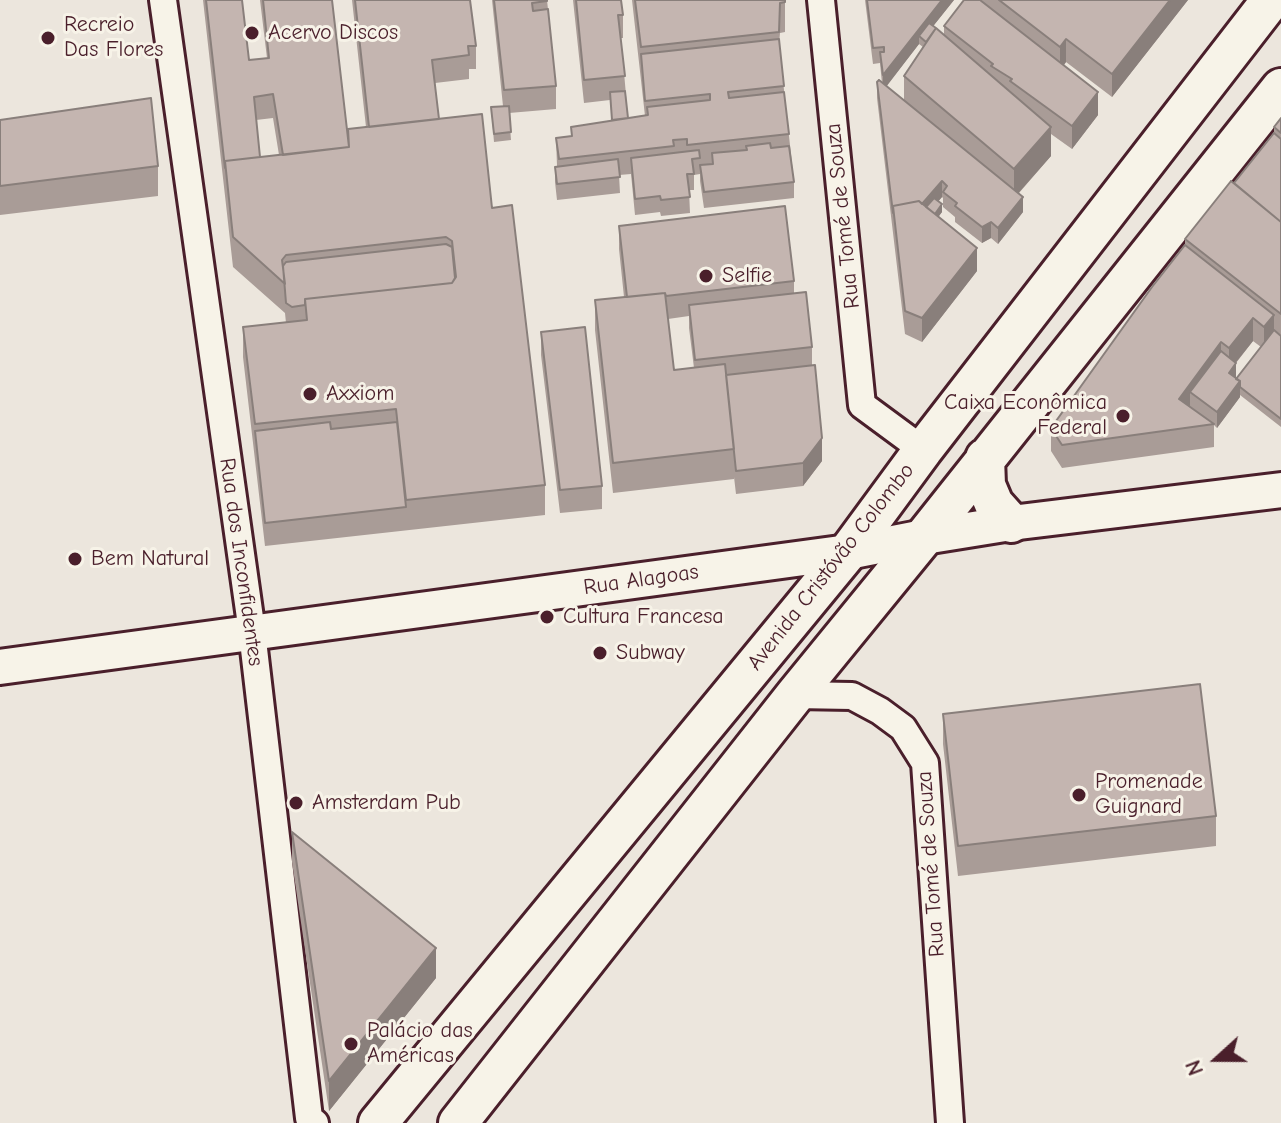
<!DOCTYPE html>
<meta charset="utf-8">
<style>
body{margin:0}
#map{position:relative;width:1281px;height:1123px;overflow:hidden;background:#ece6dd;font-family:"Comic Neue",sans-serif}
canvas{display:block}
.north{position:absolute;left:1177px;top:1019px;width:80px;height:80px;-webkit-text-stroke:6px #f7f3e8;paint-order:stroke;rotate:249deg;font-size:22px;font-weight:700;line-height:32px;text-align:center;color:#4a1f2b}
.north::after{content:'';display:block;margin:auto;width:28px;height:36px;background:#4a1f2b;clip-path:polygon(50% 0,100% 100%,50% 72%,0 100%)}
</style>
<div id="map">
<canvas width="1281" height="1123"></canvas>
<div class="north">N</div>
</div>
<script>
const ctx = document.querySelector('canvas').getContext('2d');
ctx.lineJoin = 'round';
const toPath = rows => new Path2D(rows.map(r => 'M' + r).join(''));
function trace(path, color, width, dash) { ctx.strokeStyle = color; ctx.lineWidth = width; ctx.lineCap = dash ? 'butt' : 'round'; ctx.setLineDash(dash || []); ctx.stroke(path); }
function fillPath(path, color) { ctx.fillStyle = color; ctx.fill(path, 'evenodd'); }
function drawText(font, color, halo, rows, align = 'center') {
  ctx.font = font + ' "Comic Neue",sans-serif'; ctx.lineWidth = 6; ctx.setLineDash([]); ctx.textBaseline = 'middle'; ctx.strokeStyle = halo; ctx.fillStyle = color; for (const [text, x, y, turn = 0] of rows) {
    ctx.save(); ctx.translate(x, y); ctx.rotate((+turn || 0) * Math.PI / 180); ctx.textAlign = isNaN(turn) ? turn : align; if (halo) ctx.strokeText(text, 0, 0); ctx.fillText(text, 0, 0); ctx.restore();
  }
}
const minor = toPath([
 [163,0,252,632,309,1118,315,1123],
 [821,0,862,405,923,450],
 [795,695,852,696,880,711,903,728,925,763,950,1123]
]);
const tertiary = toPath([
 [0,667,848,552,924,537,1011,523,1281,490]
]);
const secondary = toPath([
 [985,458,986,485,994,504,1011,523],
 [378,1123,848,552,923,450,1271,0],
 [458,1123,795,695,924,537,1281,88]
]);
trace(minor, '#4a1f2b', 32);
trace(tertiary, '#4a1f2b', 40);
trace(secondary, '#4a1f2b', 44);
trace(minor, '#f7f3e8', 26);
trace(tertiary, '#f7f3e8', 34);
trace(secondary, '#f7f3e8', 38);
fillPath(toPath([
 [203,0,242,0,249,60,267,58,260,0,332,0,348,138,366,127,352,0,470,0,476,46,476,69,469,69,469,79,435,83,439,119,492,208,545,485,545,515,265,546,243,357,243,327,286,323,285,313,233,267],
 [273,118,279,155,260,157,256,120],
 [492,0,547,0,556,86,556,109,509,113,511,140,494,142,491,107,503,106],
 [573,0,621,0,623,15,623,38,621,38,628,118,645,116,632,0,785,0,785,32,780,33,779,44,794,182,794,198,704,208,700,181,700,166,700,174,694,175,694,190,689,190,690,213,661,216,660,212,635,215,631,174,619,175,620,193,557,200,555,182,555,167,557,166,556,138,571,136,612,121,610,100,584,103],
 [865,0,954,0,933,26,944,35,944,26,964,0,1188,0,1112,97,1066,62,1064,65,1098,115,1072,149,1051,134,1051,156,1019,193,1023,212,998,244,991,238,982,243,955,222,955,217,943,207,943,198,942,197,938,201,942,212,938,217,977,271,922,342,905,334,877,98,877,82,882,83,880,63,873,64],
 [919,44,923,47,904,76,904,100,886,86],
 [1281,118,1281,427,1240,395,1240,397,1217,428,1214,425,1214,447,1062,468,1051,451,1051,428,1185,245,1185,239,1234,183,1274,133,1274,127],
 [1253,341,1261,347,1236,378,1236,363],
 [0,120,158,166,158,196,0,215],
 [619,226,794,281,794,294,812,347,812,366,822,461,803,486,736,494,734,477,734,479,613,493,595,330,595,300,624,297,619,249],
 [689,316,689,328,694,368,674,370,668,319],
 [541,332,602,486,602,509,560,513,541,355],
 [943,714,1216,816,1216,846,958,876,943,744],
 [292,832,436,978,329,1111,292,862]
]), '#a99c97');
fillPath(toPath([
 [942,0,954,0,923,39,919,36,919,44,883,91,883,75],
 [1170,0,1188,0,1112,97,1112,74],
 [1066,39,1066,62,1060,70,1060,47],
 [1098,92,1098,115,1072,149,1072,126],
 [1051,127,1051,156,1014,198,1014,169],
 [942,181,942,197,923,220,919,209],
 [1023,197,1023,212,998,244,998,228],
 [942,204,942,212,928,231,928,223],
 [991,222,991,238,982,243,982,227],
 [977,248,977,271,922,342,922,318],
 [1274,315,1274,338,1264,350,1264,327],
 [1253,318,1253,341,1229,371,1229,348],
 [1221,342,1221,365,1190,392,1190,406,1179,422,1179,399],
 [1236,363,1236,379,1229,373],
 [1240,381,1240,397,1217,428,1217,412],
 [822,438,822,461,803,486,803,463],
 [436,948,436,978,329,1111,329,1081]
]), '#897f7b');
const building = toPath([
 [206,0,242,0,249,60,269,58,263,0,332,0,349,147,283,155,273,94,254,97,260,157,225,161,225,168,206,0],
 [355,0,470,0,476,46,468,46,469,55,432,60,439,119,369,127,355,0],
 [494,0,547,0,547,1,532,3,533,11,548,9,556,86,504,90,494,0],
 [576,0,621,0,623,15,618,15,625,76,584,80,576,0],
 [635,0,785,0,785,2,780,3,779,32,641,47,635,0],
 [867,0,942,0,883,75,880,52,884,52,884,47,873,48,867,0],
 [964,0,980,0,1098,92,1072,126,1010,81,1012,79,991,66,993,64,944,26,964,0],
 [999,0,1170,0,1112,74,1066,39,1060,47,999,0],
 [929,23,936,28,926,42,919,36,929,23],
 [936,28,1051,127,1014,169,904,76,936,28],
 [779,39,784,86,728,92,729,98,784,92,789,134,687,145,687,139,673,140,674,146,559,159,556,138,572,136,571,127,648,115,647,107,710,100,710,94,645,101,641,54,779,39],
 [879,80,1023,197,998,228,991,222,982,227,955,206,957,203,943,192,947,186,942,181,922,204,919,201,893,206,893,213,877,82,879,80],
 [625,91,628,118,612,120,610,92,625,91],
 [151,98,158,166,0,186,0,120,151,98],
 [509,106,511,132,494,134,491,107,509,106],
 [482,114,492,208,512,205,545,485,406,500,396,409,255,424,243,327,307,320,305,299,452,283,456,277,452,241,446,237,286,255,282,260,285,284,233,237,225,161,349,147,348,129,482,114],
 [1281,118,1281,133,1274,127,1281,118],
 [1274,133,1281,139,1281,222,1234,183,1274,133],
 [770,143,771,148,789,146,794,182,704,192,700,165,713,164,712,153,747,150,746,146,770,143],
 [699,150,700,158,692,159,694,174,687,174,690,197,661,200,660,196,635,199,631,158,699,150],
 [618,159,620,177,557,184,555,167,618,159],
 [1231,181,1281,222,1281,314,1185,239,1231,181],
 [934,198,942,204,935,214,926,207,934,198],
 [919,201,977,248,922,318,905,311,893,206,919,201],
 [785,206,794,281,666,296,665,293,627,297,619,226,785,206],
 [446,244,452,247,455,278,452,283,305,299,305,305,292,307,286,303,283,266,286,262,446,244],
 [1185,245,1274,315,1264,327,1253,318,1229,348,1221,342,1179,399,1214,424,1062,445,1051,428,1152,287,1185,245],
 [806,292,812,347,695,360,689,305,806,292],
 [665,293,674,370,725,364,734,449,613,463,595,300,665,293],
 [585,327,602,486,560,490,541,332,585,327],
 [1274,330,1281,336,1281,419,1240,387,1240,381,1236,379,1274,330],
 [1221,351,1236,363,1229,373,1240,381,1217,412,1190,392,1221,351],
 [815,365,822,438,803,463,736,471,726,375,815,365],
 [330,422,331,429,397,422,406,507,265,523,255,431,330,422],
 [1200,684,1216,816,958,846,943,714,1200,684],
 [292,832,436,948,329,1081,292,832]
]);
fillPath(building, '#c4b5b0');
trace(building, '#897f7b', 2);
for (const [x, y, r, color] of [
 [252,33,8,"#4a1f2b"],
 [48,38,8,"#4a1f2b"],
 [706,276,8,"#4a1f2b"],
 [310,394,8,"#4a1f2b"],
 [1123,416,8,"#4a1f2b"],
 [75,559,8,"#4a1f2b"],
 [547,617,8,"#4a1f2b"],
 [600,653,8,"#4a1f2b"],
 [1079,795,8,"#4a1f2b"],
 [296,803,8,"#4a1f2b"],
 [351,1044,8,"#4a1f2b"]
]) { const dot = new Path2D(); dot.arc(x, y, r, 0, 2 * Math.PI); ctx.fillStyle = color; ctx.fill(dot); trace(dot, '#f7f3e8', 3); }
drawText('22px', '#4a1f2b', '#f7f3e8', [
 ["Recreio",64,25],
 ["Das Flores",64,50],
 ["Acervo Discos",268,33],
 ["Selfie",722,276],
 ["Axxiom",326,394],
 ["Caixa Econômica",1107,403,"right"],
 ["Federal",1107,428,"right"],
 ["Bem Natural",91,559],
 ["Cultura Francesa",563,617],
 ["Subway",616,653],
 ["Promenade",1095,782],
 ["Guignard",1095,807],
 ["Amsterdam Pub",312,803],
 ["Palácio das",367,1031],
 ["Américas",367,1056]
], 'left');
drawText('22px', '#4a1f2b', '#f7f3e8', [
 ["Rua Tomé de Souza",843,216,-96],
 ["Rua dos Inconfidentes",241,562,82],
 ["Avenida Cristóvão Colombo",831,567,-52],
 ["Rua Alagoas",641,580,-8],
 ["Rua Tomé de Souza",931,864,-94]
]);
</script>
